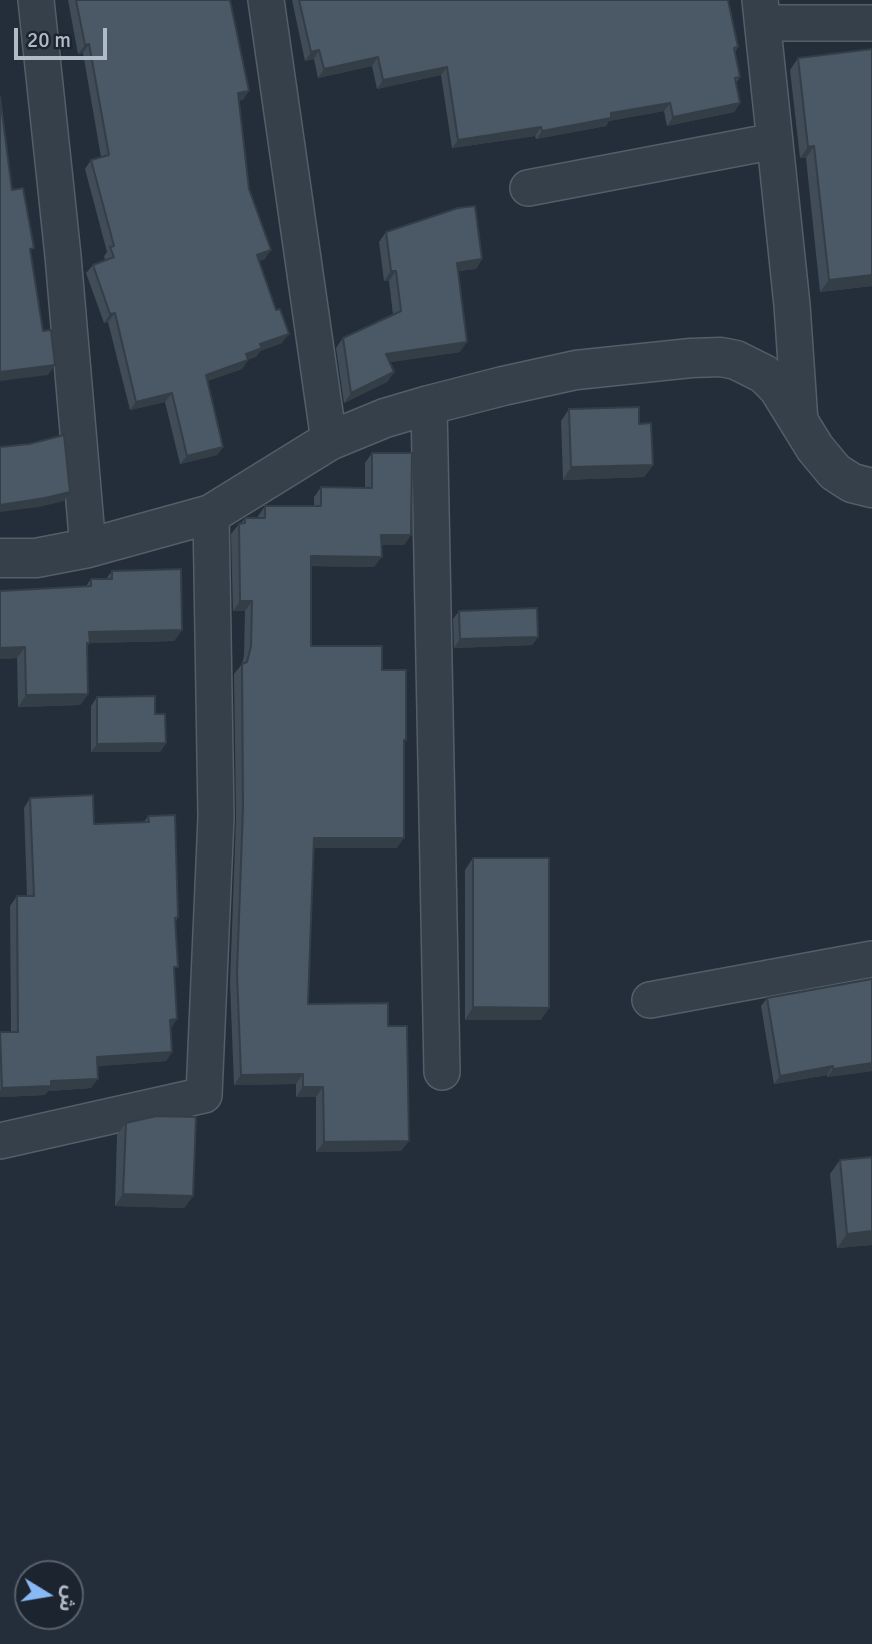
<!DOCTYPE html>
<meta charset="utf-8">
<style>
body{margin:0}
#map{position:relative;width:872px;height:1644px;overflow:hidden;background:#232e3a;font-family:Signika,"Noto Sans Arabic",sans-serif}
canvas{display:block}
.north{position:absolute;left:14px;top:1560px;width:70px;height:70px;box-sizing:border-box;background:#1c252f;border:2px solid #58616b;border-radius:50%;rotate:101deg;font-size:19px;font-weight:700;line-height:28px;text-align:center;color:#b1bbc6}
.north::after{content:'';display:block;margin:auto;width:24px;height:32px;background:#88b9f4;clip-path:polygon(50% 0,100% 100%,50% 72%,0 100%)}
.scale{position:absolute;left:14px;top:28px;width:93px;height:32px;box-sizing:border-box;border:4px solid #b1bbc6;border-top:0;padding-left:9px;font-size:21px;line-height:24px;white-space:nowrap;color:#b1bbc6;-webkit-text-stroke:5px #1c252f;paint-order:stroke}
</style>
<div id="map">
<canvas width="872" height="1644"></canvas>
<div class="north">ش</div>
<div class="scale">20 m</div>
</div>
<script>
const ctx = document.querySelector('canvas').getContext('2d');
ctx.lineJoin = 'round';
const toPath = rows => new Path2D(rows.map(r => 'M' + r).join(''));
function trace(path, color, width, dash) { ctx.strokeStyle = color; ctx.lineWidth = width; ctx.lineCap = dash ? 'butt' : 'round'; ctx.setLineDash(dash || []); ctx.stroke(path); }
function fillPath(path, color) { ctx.fillStyle = color; ctx.fill(path, 'evenodd'); }
const minor = toPath([
 [36,0,63,256,88,548],
 [266,0,329,441],
 [760,0,792,305,800,422],
 [763,23,872,23],
 [528,188,775,141],
 [429,405,442,1072],
 [650,1000,872,959],
 [0,1141,204,1095,216,817,211,514]
]);
const tertiary = toPath([
 [0,558,36,558,88,548,211,514,329,441,385,418,429,405,503,386,576,370,691,358,721,357,736,360,764,374,778,388,815,448,835,472,852,483,872,488]
]);
trace(minor, '#545e68', 38);
trace(tertiary, '#545e68', 41);
trace(minor, '#36404a', 35);
trace(tertiary, '#36404a', 38);
fillPath(toPath([
 [68,0,230,0,243,100,239,100,249,189,265,259,259,261,282,343,260,351,256,357,248,359,242,369,207,381,223,447,217,455,180,464,165,402,130,410,108,322,104,323,86,273,93,265,105,260,104,256,107,252,85,169,91,160,101,157,83,53,78,54],
 [292,0,728,0,738,47,735,52,740,77,736,83,740,103,734,112,667,126,664,111,609,121,606,126,536,139,535,136,452,148,441,75,377,89,372,66,318,78,314,59,305,61],
 [798,58,872,286,820,292,806,158,800,158,790,70],
 [386,232,482,259,476,269,458,271,460,352,389,362,394,372,387,382,344,403,336,348,343,338,393,315,389,281,384,281,379,242],
 [569,409,653,465,644,477,563,480,561,421],
 [372,453,411,535,404,545,381,545,374,567,311,566,311,646,382,670,404,743,397,848,314,848,308,1004,388,1026,401,1151,316,1152,316,1097,296,1097,296,1084,234,1085,230,983,236,817,234,674,242,664,244,656,245,611,233,611,231,534,239,524,241,523,245,518,258,518,258,516,265,506,314,506,314,497,321,487,365,488,365,463],
 [112,571,182,630,174,641,90,643,87,647,88,694,80,705,18,707,17,658,0,659,86,586,91,579,106,579],
 [459,611,538,637,532,645,454,648,453,619],
 [97,697,155,714,166,743,160,752,91,752,91,706],
 [30,798,94,824,144,822,148,816,178,917,176,921,174,972,177,1019,170,1029,172,1052,166,1061,98,1066,91,1088,48,1091,45,1095,0,1097,0,1033,11,1032,10,906,17,896,27,896,24,808],
 [473,858,541,1020,465,1020,465,870],
 [872,979,872,1071,827,1077,827,1075,774,1084,761,1006,767,998],
 [126,1123,193,1196,184,1208,115,1206,117,1135],
 [872,1157,872,1245,837,1248,830,1174,840,1160]
]), '#404c57');
fillPath(toPath([
 [89,44,83,53,78,54,85,45],
 [319,50,314,59,305,61,311,52],
 [378,57,372,66,318,78,324,69],
 [447,67,441,75,377,89,383,80],
 [249,91,243,100,232,102,238,93],
 [670,103,664,111,609,121,606,126,536,139,542,131,611,113],
 [740,103,734,112,667,126,673,117],
 [541,127,535,136,452,148,458,140],
 [814,146,806,158,800,158,808,147],
 [271,250,265,259,250,264,257,255],
 [482,259,476,269,450,272,457,263],
 [391,271,396,271,389,281,384,281],
 [872,275,872,286,820,292,829,280],
 [115,313,108,322,104,323,110,314],
 [289,334,282,343,260,351,256,357,240,362,246,354,260,344],
 [467,342,460,352,379,364,386,354],
 [248,360,242,369,200,383,206,375],
 [55,365,48,375,0,381,0,372],
 [394,372,387,382,344,403,351,393],
 [172,393,165,402,130,410,136,402],
 [223,447,217,455,180,464,187,456],
 [653,465,644,477,563,480,571,467],
 [70,492,64,501,39,507,0,512,0,505],
 [381,535,411,535,404,545,374,545],
 [311,556,382,557,374,567,304,566],
 [240,601,252,601,245,611,233,611],
 [182,630,174,641,90,643,82,654,89,632],
 [538,637,532,645,454,648,460,639],
 [25,647,17,658,0,659,0,648],
 [88,694,80,705,18,707,26,695],
 [166,743,160,752,91,752,97,744],
 [314,838,404,838,397,848,307,848],
 [473,1007,549,1008,541,1020,465,1020],
 [177,1019,171,1029,163,1030,170,1020],
 [172,1052,166,1061,91,1067,97,1057],
 [872,1063,872,1071,827,1077,833,1069],
 [833,1066,827,1075,774,1084,780,1076],
 [303,1074,296,1084,234,1085,241,1075],
 [98,1079,91,1088,48,1091,45,1095,0,1097,0,1091,2,1088,51,1081],
 [303,1087,323,1087,316,1097,296,1097],
 [409,1141,401,1151,316,1152,324,1142],
 [123,1194,193,1196,184,1208,115,1206],
 [872,1231,872,1245,837,1248,847,1234]
]), '#343e47');
const building = toPath([
 [76,0,230,0,249,91,238,93,249,189,271,250,257,255,276,310,280,309,289,334,260,344,262,348,246,354,248,360,206,375,223,447,187,456,172,393,136,402,115,313,110,314,93,265,114,257,110,247,114,246,91,160,109,155,89,44,85,45,76,0],
 [299,0,728,0,738,47,734,48,740,77,735,78,740,103,673,117,670,103,611,113,611,118,542,131,541,127,458,140,447,67,383,80,378,57,324,69,319,50,311,52,299,0],
 [872,49,872,275,829,280,814,146,808,147,798,58,872,49],
 [0,97,12,190,23,188,34,248,30,249,43,331,51,330,55,365,0,372,0,97],
 [475,206,482,259,457,263,467,342,386,354,394,372,351,393,343,338,401,311,396,271,391,271,386,232,458,208,475,206],
 [639,407,639,424,651,423,653,465,571,467,569,409,639,407],
 [64,435,70,492,45,498,0,505,0,447,29,444,64,435],
 [372,453,412,453,411,535,381,535,382,557,311,556,311,646,382,646,382,670,406,670,406,740,404,740,404,838,314,838,308,1004,388,1003,388,1026,407,1026,409,1141,324,1142,323,1087,303,1087,303,1074,241,1075,237,973,243,807,242,664,247,662,251,646,252,601,240,601,239,524,245,523,245,518,265,518,265,506,321,506,321,487,372,488,372,453],
 [181,569,182,630,89,632,90,643,87,643,88,694,26,695,25,647,0,648,0,591,91,586,91,579,112,579,112,571,181,569],
 [537,608,538,637,460,639,459,611,537,608],
 [155,696,155,714,165,714,166,743,97,744,97,697,155,696],
 [93,795,94,824,149,822,148,816,175,815,178,917,175,918,178,967,174,967,177,1019,170,1020,172,1052,97,1057,98,1079,51,1081,51,1086,2,1088,0,1032,18,1032,17,896,34,896,30,798,93,795],
 [473,858,549,858,549,1008,473,1007,473,858],
 [872,979,872,1063,833,1069,833,1066,780,1076,767,998,872,979],
 [156,1116,196,1117,193,1196,123,1194,126,1123,156,1116],
 [872,1157,872,1231,847,1234,840,1160,872,1157]
]);
fillPath(building, '#4b5865');
trace(building, '#343e47', 2);
</script>
